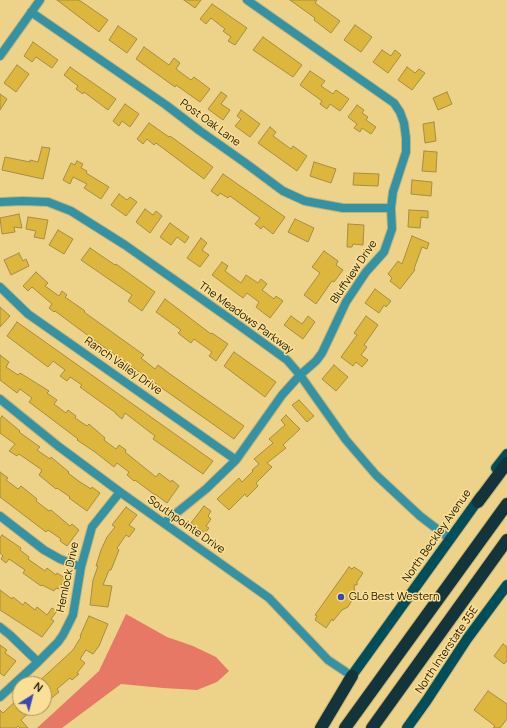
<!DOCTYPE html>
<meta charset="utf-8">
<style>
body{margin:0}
#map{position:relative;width:507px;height:728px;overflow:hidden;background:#edd389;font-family:Manrope,sans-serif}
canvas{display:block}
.north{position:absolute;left:12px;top:676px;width:40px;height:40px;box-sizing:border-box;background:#fae096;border:1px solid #a38f5a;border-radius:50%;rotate:36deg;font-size:11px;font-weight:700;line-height:16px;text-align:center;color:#201600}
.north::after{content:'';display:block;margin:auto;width:14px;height:18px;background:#3748bb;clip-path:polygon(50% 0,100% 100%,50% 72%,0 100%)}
</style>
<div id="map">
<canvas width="507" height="728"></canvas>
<div class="north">N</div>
</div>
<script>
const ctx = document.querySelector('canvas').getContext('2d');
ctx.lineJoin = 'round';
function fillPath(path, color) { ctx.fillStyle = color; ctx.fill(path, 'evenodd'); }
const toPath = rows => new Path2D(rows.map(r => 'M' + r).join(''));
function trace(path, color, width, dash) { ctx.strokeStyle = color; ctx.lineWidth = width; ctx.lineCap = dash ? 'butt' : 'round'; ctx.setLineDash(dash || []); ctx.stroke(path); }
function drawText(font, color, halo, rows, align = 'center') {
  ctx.font = font + ' Manrope,sans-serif'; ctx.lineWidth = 3; ctx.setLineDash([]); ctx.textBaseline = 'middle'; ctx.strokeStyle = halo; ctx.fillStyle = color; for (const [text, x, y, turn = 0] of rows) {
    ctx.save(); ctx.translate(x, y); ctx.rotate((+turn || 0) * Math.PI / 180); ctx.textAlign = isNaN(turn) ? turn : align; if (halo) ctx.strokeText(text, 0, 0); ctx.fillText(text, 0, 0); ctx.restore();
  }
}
fillPath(toPath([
 [126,614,167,637,193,646,216,657,229,671,217,682,197,690,163,688,121,684,62,728,37,728,99,671]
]), '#e77865');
const building = toPath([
 [57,0,79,0,108,20,99,32,57,0],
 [184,0,201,0,195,8,184,0],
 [290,0,317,0,315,3,340,21,331,33,314,20,315,18,290,0],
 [212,4,247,28,235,45,228,41,231,37,223,31,225,29,211,18,206,24,200,19,212,4],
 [355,25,372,37,361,52,344,40,355,25],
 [118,26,137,39,127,53,109,40,118,26],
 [263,37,302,65,293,77,253,50,263,37],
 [33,42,58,60,52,68,36,57,32,62,24,56,33,42],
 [144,47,169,65,174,58,180,63,176,69,191,80,194,77,210,89,200,102,176,85,175,87,136,59,144,47],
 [382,50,391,56,395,50,401,55,388,73,373,62,382,50],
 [17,65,29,74,16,92,4,83,17,65],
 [70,67,116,99,108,110,84,92,83,94,76,89,78,86,64,75,70,67],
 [407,67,415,73,419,69,425,73,412,90,398,80,407,67],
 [310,71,325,81,321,86,333,94,336,90,349,99,340,111,330,104,327,109,320,104,322,101,300,85,310,71],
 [221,92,227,96,221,104,230,110,223,120,208,109,221,92],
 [447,92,452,104,438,110,433,98,447,92],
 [0,94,7,99,0,110,0,94],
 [125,104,139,114,130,127,122,121,119,126,113,121,125,104],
 [357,105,364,110,362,113,368,117,366,120,376,127,371,134,362,128,360,132,354,128,357,124,348,117,357,105],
 [241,110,260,124,250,137,235,126,241,119,237,116,241,110],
 [434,122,436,141,425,143,423,124,434,122],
 [149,123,169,137,170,136,213,167,204,179,156,143,154,145,147,139,143,144,137,139,149,123],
 [270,127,276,132,273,136,291,149,293,146,307,156,297,171,258,143,270,127],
 [42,147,50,148,43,179,2,170,5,157,30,162,30,160,38,162,42,147],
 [424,151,437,152,436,172,422,171,424,151],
 [77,161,83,164,81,168,87,171,86,173,109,187,101,199,84,188,87,184,73,177,70,184,63,180,71,163,75,165,77,161],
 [314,162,336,169,331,183,310,176,314,162],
 [354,173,379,174,378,186,353,185,354,173],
 [223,174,285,217,273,234,263,226,261,229,255,224,260,218,230,196,228,198,220,193,218,196,211,191,223,174],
 [412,180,432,182,431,196,411,194,412,180],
 [119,194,127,200,130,197,137,202,126,216,111,205,119,194],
 [145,209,153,215,156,211,162,216,150,233,136,222,145,209],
 [409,210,428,211,428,218,421,217,420,228,408,227,409,210],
 [19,214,22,228,14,227,15,232,2,234,0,218,19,214],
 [28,217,48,220,44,239,34,237,36,231,26,229,28,217],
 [295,219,314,228,308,242,288,232,295,219],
 [170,223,189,237,185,243,177,237,171,245,160,237,170,223],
 [348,224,364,225,363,245,353,244,352,247,347,247,348,224],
 [58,230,73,239,64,254,49,245,58,230],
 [412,236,429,243,427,249,422,247,414,269,415,270,400,289,390,281,392,278,388,274,398,261,402,264,412,236],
 [201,238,207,243,202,250,209,255,200,267,187,258,201,238],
 [90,248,115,265,116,264,155,292,142,311,128,301,132,295,81,260,90,248],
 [324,251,338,261,336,265,343,270,334,282,332,281,316,304,304,295,320,273,312,267,324,251],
 [19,253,23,261,26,259,29,266,11,275,4,260,19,253],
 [222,262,228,266,225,271,241,283,246,275,258,283,261,279,267,284,262,290,274,299,276,296,283,301,270,318,256,307,259,302,247,293,243,298,212,275,222,262],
 [36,272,48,283,45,286,59,296,62,291,67,295,65,297,85,311,84,312,144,355,141,358,155,369,158,365,170,374,244,426,234,439,94,340,55,311,54,312,49,308,52,304,32,287,28,291,23,286,36,272],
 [375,289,391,301,386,307,384,305,379,313,365,303,375,289],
 [165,299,211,334,212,333,228,344,216,361,209,356,212,352,194,339,191,343,178,333,181,330,156,312,165,299],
 [0,307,10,316,0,327,0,307],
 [291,316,302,324,308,316,315,322,303,339,284,325,291,316],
 [366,316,378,325,364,345,367,347,361,355,368,360,362,367,356,362,353,366,341,357,357,335,354,333,366,316],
 [17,322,213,461,203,474,153,439,155,436,125,413,122,419,116,414,116,413,80,387,82,385,70,377,67,381,60,376,65,370,53,361,48,367,7,336,17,322],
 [234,352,276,382,265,397,224,366,234,352],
 [0,355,9,362,6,367,18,375,20,373,49,391,47,393,57,400,54,404,66,413,68,410,76,416,75,418,87,426,89,424,105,438,104,440,116,449,119,445,126,450,125,452,156,477,159,473,171,482,172,480,179,486,167,503,155,494,155,495,135,480,134,481,127,475,129,472,117,463,114,467,95,452,77,440,78,439,29,402,32,398,20,389,17,393,0,380,0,355],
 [334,365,348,377,336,391,322,379,334,365],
 [299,400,314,416,307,422,292,405,299,400],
 [286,415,300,429,283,445,286,448,267,463,272,467,256,483,258,486,247,497,245,494,229,510,217,499,239,478,242,482,253,471,252,470,259,464,254,459,273,443,269,439,285,425,281,420,286,415],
 [2,416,20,431,19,432,40,447,37,450,50,459,51,457,69,472,68,473,80,482,91,489,92,487,100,493,87,511,69,498,70,497,57,488,56,489,39,475,42,470,19,454,17,456,9,451,15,444,0,433,0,419,2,416],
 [0,472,8,478,6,480,18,489,21,486,37,499,36,501,49,511,51,510,70,526,72,524,79,530,67,546,60,541,61,539,48,530,46,532,0,497,0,472],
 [204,506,211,511,208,516,211,519,206,526,209,528,205,533,191,523,204,506],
 [126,507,137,515,129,525,135,529,129,537,126,535,117,548,119,550,111,570,109,570,103,585,112,586,108,607,90,605,93,580,98,566,96,566,101,550,107,537,115,527,112,525,126,507],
 [2,535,21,548,20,550,29,557,28,559,45,571,47,568,56,575,57,573,65,578,59,589,56,588,54,591,42,585,41,586,23,573,25,570,9,559,6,563,1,559,3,556,0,553,0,538,2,535],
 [349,567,352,569,354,567,363,573,357,582,357,585,354,585,355,595,348,607,342,610,333,621,332,619,326,628,315,620,317,616,315,615,349,567],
 [0,590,12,599,13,597,23,605,25,602,35,610,37,607,47,615,52,608,57,611,51,619,54,621,42,637,0,610,0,590],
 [89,616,108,624,99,646,93,654,86,650,80,659,85,663,77,673,79,674,72,680,70,678,57,689,59,692,44,704,44,684,36,684,73,650,81,637,80,636,89,616],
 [503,644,507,647,507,661,504,664,494,656,503,644],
 [0,645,7,650,5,653,16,661,4,676,0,673,0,645],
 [488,691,507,704,507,719,500,728,493,728,495,726,474,710,488,691],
 [20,697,20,708,34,708,21,720,28,728,20,728,18,726,16,728,0,728,0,710,3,713,20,697]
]);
fillPath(building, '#dcb63d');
trace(building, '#a68d44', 1);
const minor = toPath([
 [31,12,166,105,200,131,244,162,283,191,305,201,343,208,391,208],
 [0,56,40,0],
 [0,202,23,201,48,202,71,211,125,245,240,326,287,360,300,375,346,440,376,475,420,516,450,539],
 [0,287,28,314,236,460],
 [0,399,58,446,120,492,269,598,328,660,352,676],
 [0,516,44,550,60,559,81,567],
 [164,523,206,489,236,460,282,395,300,375,316,361,322,353,346,302,366,272,384,252,392,229,391,208,393,192,406,152,406,138,404,123,400,112,394,103,247,0],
 [0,627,10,635,38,662],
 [0,697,38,662,58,642,63,635,73,615,81,567,92,527,120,492]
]);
const major = toPath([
 [496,468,507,454],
 [348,681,481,496],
 [407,728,427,700,467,639,507,585]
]);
const highway = toPath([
 [478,502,507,463],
 [321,728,352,676],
 [345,728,507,504],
 [372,728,507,540]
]);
trace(minor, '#c8b170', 10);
trace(major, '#c8b170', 12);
trace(highway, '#c8b170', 14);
trace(minor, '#3393a4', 8);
trace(major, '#004e59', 10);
trace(highway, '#12343a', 12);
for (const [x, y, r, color] of [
 [341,597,4,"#3748bb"]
]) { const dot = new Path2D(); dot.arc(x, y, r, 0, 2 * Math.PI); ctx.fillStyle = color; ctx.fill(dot); trace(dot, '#fae096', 1.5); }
drawText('11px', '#201600', '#fae096', [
 ["Post Oak Lane",210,123,36],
 ["Bluffview Drive",354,272,-56],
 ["The Meadows Parkway",246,318,36],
 ["Ranch Valley Drive",123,366,35],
 ["Southpointe Drive",186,525,35],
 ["North Beckley Avenue",437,536,-55],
 ["Hemlock Drive",68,577,-78],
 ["North Interstate 35E",447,650,-56]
]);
drawText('11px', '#201600', '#fae096', [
 ["GLō Best Western",349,597]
], 'left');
</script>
